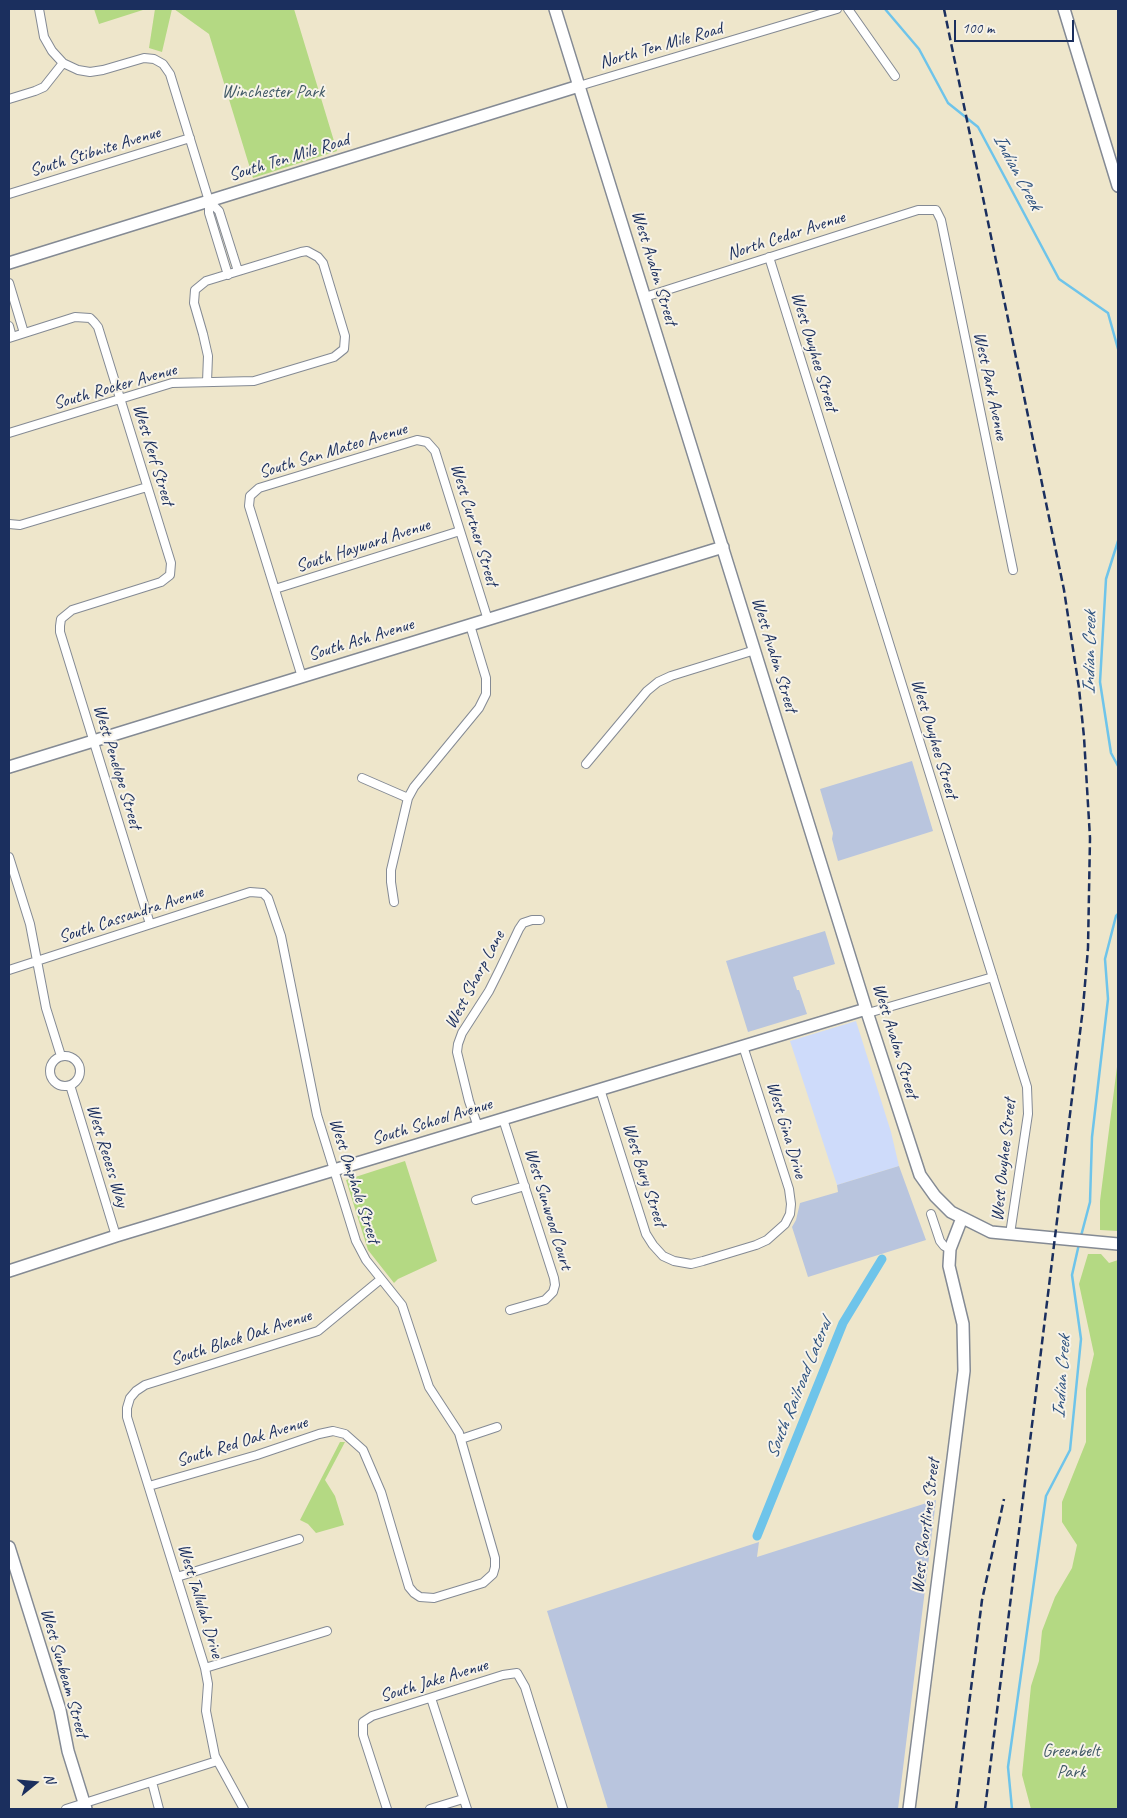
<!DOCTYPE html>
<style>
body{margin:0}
#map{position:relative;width:1127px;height:1818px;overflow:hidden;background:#eee6cb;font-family:Caveat,sans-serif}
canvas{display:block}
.frame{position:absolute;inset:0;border:10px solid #1b2f5e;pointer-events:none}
.north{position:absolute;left:10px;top:1758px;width:50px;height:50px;-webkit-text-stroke:4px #f7f3e8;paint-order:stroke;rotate:73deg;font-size:14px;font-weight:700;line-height:20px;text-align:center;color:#1b2f5e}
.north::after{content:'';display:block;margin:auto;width:18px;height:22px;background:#1b2f5e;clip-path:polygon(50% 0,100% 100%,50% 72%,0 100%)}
.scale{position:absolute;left:954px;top:20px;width:120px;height:22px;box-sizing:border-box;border:2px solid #1b2f5e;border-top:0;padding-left:6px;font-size:15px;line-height:18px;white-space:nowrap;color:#1b2f5e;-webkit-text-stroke:4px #f7f3e8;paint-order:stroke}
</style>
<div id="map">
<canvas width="1127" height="1818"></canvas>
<div class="frame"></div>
<div class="north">N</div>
<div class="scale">100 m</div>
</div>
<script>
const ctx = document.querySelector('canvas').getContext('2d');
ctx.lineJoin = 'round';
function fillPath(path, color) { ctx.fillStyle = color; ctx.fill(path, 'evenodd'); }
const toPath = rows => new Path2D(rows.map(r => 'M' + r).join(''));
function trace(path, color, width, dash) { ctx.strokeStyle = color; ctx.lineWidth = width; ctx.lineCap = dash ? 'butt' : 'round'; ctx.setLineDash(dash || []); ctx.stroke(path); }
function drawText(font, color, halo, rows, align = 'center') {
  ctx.font = font + ' Caveat,sans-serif'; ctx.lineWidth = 4; ctx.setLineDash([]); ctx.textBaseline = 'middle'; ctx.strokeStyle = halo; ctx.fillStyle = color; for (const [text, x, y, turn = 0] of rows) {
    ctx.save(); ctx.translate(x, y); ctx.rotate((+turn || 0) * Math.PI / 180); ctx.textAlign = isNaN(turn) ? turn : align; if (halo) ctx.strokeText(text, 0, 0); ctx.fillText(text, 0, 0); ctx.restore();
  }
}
fillPath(toPath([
 [856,1021,891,1132,899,1166,837,1185,790,1041]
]), '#cedbfa');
fillPath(toPath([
 [912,761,933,831,838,861,832,839,833,833,820,789],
 [825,931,835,964,793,977,797,990,799,990,807,1014,748,1032,726,961],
 [899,1166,926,1240,808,1277,792,1227,796,1220,800,1203,838,1192,837,1185],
 [936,1500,898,1809,608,1809,547,1611,759,1542,757,1557]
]), '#b9c5de');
fillPath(toPath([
 [94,9,146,9,99,24],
 [155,9,172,9,162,52,149,48],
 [174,9,294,9,337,151,253,178,209,34],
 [1118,1059,1118,1231,1100,1230,1100,1201],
 [405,1161,437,1261,398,1279,394,1283,368,1250,346,1180],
 [1088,1254,1101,1254,1109,1263,1118,1260,1118,1809,1031,1809,1022,1775,1031,1686,1039,1661,1042,1631,1055,1597,1072,1568,1077,1545,1062,1522,1062,1502,1086,1442,1086,1389,1094,1354,1079,1284],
 [340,1442,345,1442,325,1480,335,1496,344,1525,316,1533,308,1524,300,1520]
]), '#b4d983');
trace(toPath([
 [885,9,919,49,948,103,978,127,1059,279,1108,313,1118,349],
 [1118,541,1106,579,1100,682,1111,753,1118,766],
 [1081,1236,1090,1202,1092,1137,1108,999,1105,959,1116,916,1118,914],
 [1012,1809,1008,1767,1046,1496,1070,1450,1081,1339,1072,1275,1079,1244]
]), '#6ec4ea', 2.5);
trace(toPath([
 [757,1536,843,1323,882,1259]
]), '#6ec4ea', 9);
const street = toPath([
 [39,9,44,37,52,51,63,63,78,70,90,72,103,70,144,58,154,59,163,64,170,74,209,201],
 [848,9,895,76],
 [579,86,837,9],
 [9,99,35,91,44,87,63,63],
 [9,194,190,138],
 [769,257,1027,1087,1028,1114,1010,1234],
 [228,275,209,213,209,201,219,211,238,271],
 [9,283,24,333],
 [645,297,918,210,936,210,941,220,1013,570],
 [9,326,12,337],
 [9,338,75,317,90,318,94,322,98,327,171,563,170,575,161,582,72,610,61,619,60,626,60,632,150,924],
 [9,433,172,383,254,381,334,357,344,349,345,336,323,263,318,257,307,251,301,252,206,281,195,290,194,303,203,334,208,356,207,382],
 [9,524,20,525,147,487],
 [275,589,460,531],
 [302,677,249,506,250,496,259,488,417,440,427,442,435,451,488,620],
 [586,764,647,691,658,682,671,676,755,650],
 [362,778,408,798],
 [9,857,30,924,46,1008,61,1056],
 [394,902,391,882,391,870,408,798,414,787,479,708,486,694,486,678,470,625],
 [9,970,250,892,263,893,268,898,281,936,317,1115,356,1241,366,1260,402,1305,429,1387,459,1433,495,1558,495,1567,493,1574,483,1583,434,1598,420,1597,414,1593,409,1587,381,1492,363,1450,345,1434,333,1431,319,1434,257,1455,149,1486],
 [868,1013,993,977],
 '50 1071a15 15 0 1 1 30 0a15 15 0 1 1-30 0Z',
 [70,1085,116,1236],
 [600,1089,646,1234,653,1245,663,1256,674,1261,691,1264,703,1261,756,1245,767,1240,785,1224,790,1214,791,1204,789,1189,743,1046],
 [503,1119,554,1278,555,1285,553,1292,545,1300,510,1310],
 [478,1127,469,1101,457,1052,458,1044,462,1033,489,991,500,969,519,929,523,923,532,920,540,920],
 [476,1200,525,1186],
 [931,1214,940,1241,944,1246,950,1249],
 [461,1439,497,1427],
 [177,1577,299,1539],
 [205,1668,327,1631],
 [431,1698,467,1809],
 [152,1782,159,1809],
 [66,1809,217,1761],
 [244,1809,215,1756,206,1711,208,1684,205,1668,127,1417,127,1408,130,1398,136,1391,145,1385,318,1331,381,1279],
 [387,1809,363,1735,363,1722,372,1716,503,1675,517,1673,525,1687,563,1809],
 [430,1809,463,1799]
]);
const secondary = toPath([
 [555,9,866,1009,920,1175,935,1196,951,1212,991,1232,1118,1244],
 [1064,9,1118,186],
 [9,263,579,86],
 [9,767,723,547],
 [9,1271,116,1236,866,1009],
 [9,1547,60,1710,68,1751,86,1809],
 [909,1809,964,1371,963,1324,949,1266,950,1249,962,1218]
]);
trace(street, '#848a94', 10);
trace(secondary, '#848a94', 14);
trace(street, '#fff', 8);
trace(secondary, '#fff', 11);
trace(toPath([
 [944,9,1064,590,1079,688,1084,737,1090,838,1088,948,1083,1008,985,1809],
 [956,1809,982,1600,1004,1499]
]), '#1b2f5e', 2.5, [8, 4]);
drawText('18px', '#1b2f5e', '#f7f3e8', [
 ["North Ten Mile Road",661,46,-16],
 ["South Stibnite Avenue",95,152,-17],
 ["South Ten Mile Road",289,158,-17],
 ["North Cedar Avenue",786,236,-18],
 ["West Avalon Street",654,268,73],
 ["West Owyhee Street",814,352,73],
 ["West Park Avenue",990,386,78],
 ["South Rocker Avenue",115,387,-16],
 ["South San Mateo Avenue",333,451,-17],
 ["West Kerf Street",153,455,73],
 ["West Curtner Street",474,525,73],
 ["South Hayward Avenue",363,546,-18],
 ["South Ash Avenue",361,640,-17],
 ["West Avalon Street",774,655,73],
 ["West Owyhee Street",934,739,73],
 ["West Penelope Street",117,767,73],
 ["South Cassandra Avenue",131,915,-18],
 ["West Sharp Lane",475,980,-62],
 ["West Avalon Street",895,1041,73],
 ["South School Avenue",432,1122,-17],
 ["West Gina Drive",786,1130,73],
 ["West Recess Way",107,1156,73],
 ["West Owyhee Street",1004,1160,-84],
 ["West Bury Street",644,1175,72],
 ["West Omphale Street",354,1181,72],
 ["West Sunwood Court",548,1209,73],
 ["South Black Oak Avenue",241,1338,-18],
 ["South Red Oak Avenue",242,1442,-17],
 ["West Shortline Street",926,1526,-83],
 ["West Tallulah Drive",200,1601,73],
 ["West Sunbeam Street",64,1673,74],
 ["South Jake Avenue",434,1681,-17]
]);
drawText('18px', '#415a67', '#f7f3e8', [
 ["Winchester Park",273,92],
 ["Greenbelt",1071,1751],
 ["Park",1071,1772]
]);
drawText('italic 19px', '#305481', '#f7f3e8', [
 ["Indian Creek",1017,172,62],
 ["Indian Creek",1090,653,-89],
 ["Indian Creek",1062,1377,-86],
 ["South Railroad Lateral",799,1389,-68]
]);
</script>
